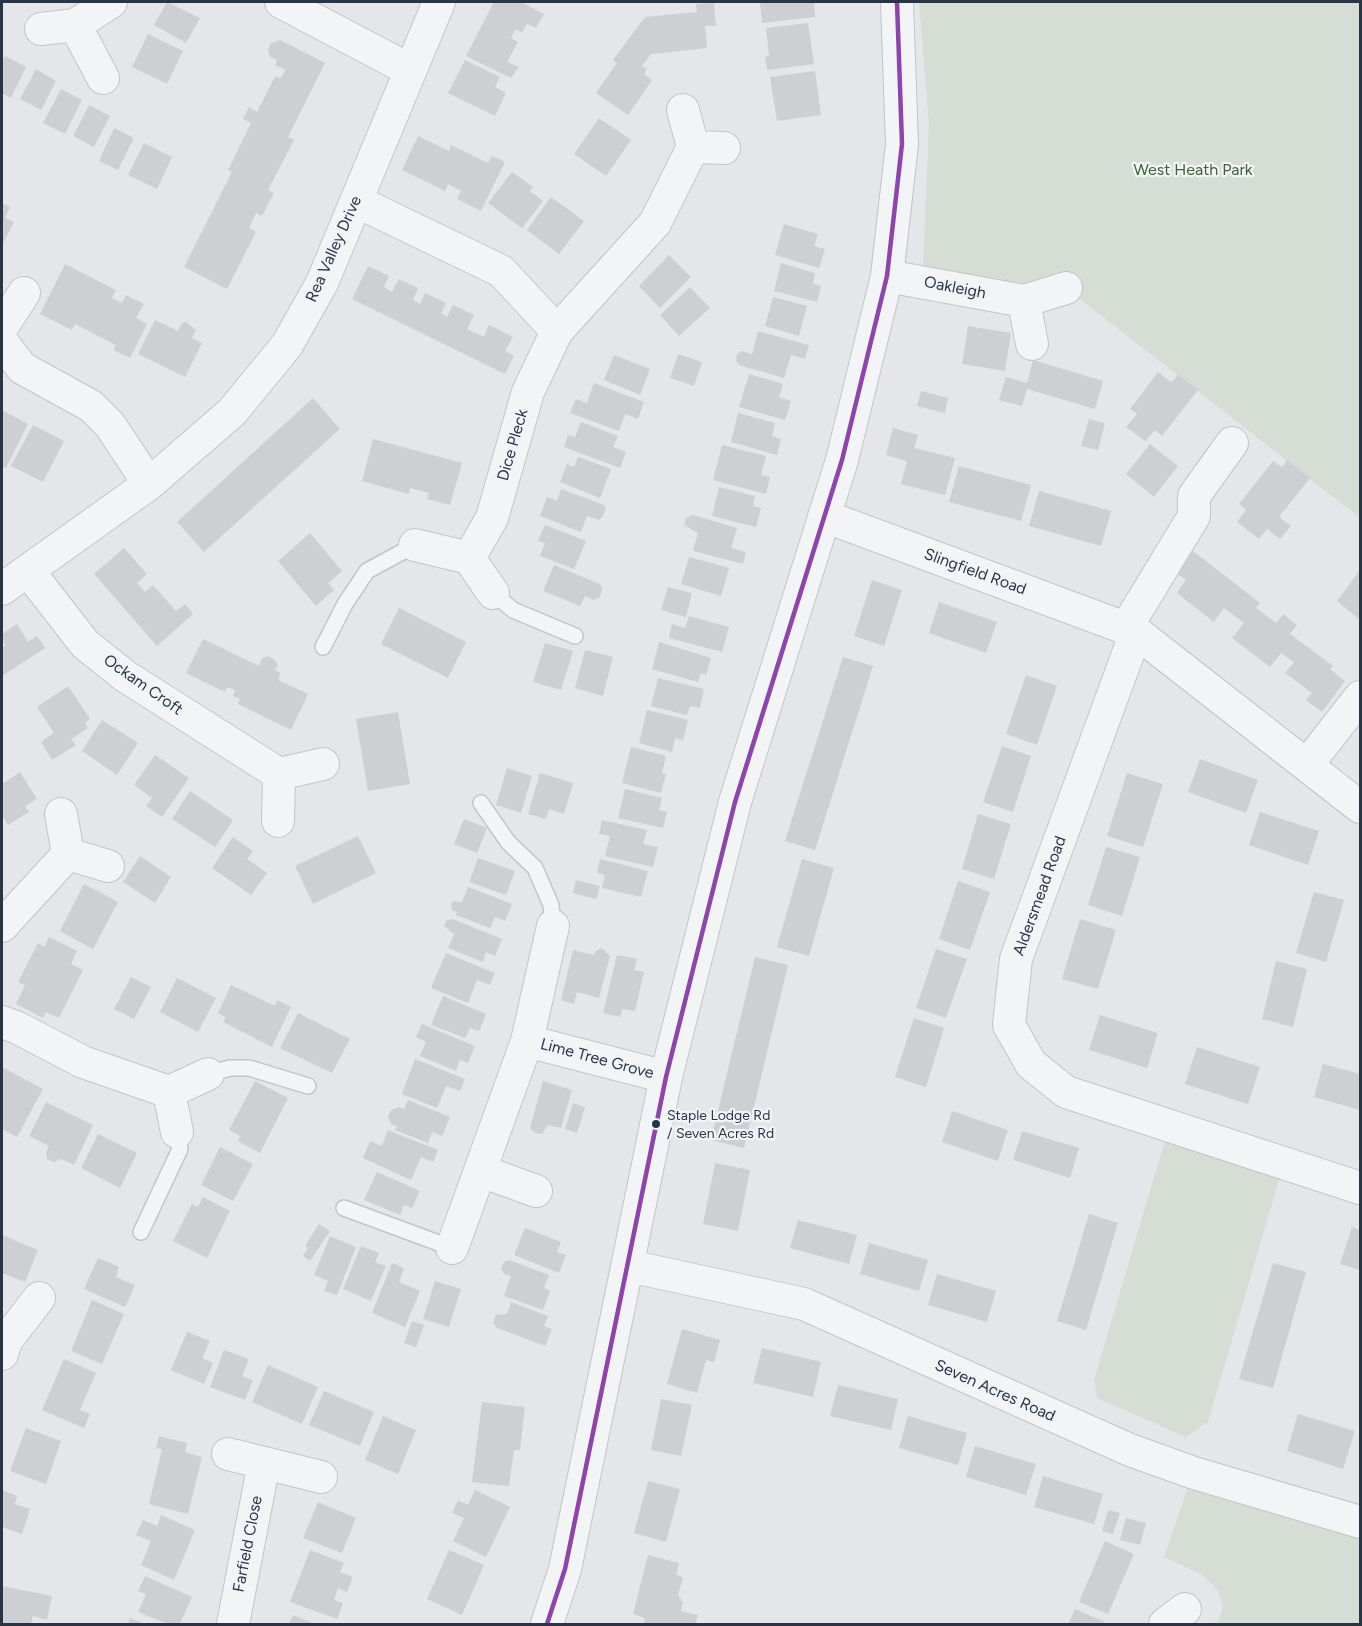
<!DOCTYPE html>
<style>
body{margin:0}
#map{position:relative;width:1362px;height:1626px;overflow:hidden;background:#e4e6e9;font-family:Figtree,sans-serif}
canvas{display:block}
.frame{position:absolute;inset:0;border:3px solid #293445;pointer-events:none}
</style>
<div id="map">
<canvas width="1362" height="1626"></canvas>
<div class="frame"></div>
</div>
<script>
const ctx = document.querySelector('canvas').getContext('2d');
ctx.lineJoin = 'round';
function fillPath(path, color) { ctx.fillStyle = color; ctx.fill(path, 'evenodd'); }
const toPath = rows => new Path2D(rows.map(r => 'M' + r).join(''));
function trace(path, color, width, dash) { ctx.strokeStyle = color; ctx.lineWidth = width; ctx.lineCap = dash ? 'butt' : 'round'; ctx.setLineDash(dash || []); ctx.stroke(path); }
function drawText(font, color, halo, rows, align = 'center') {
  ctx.font = font + ' Figtree,sans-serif'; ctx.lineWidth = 4.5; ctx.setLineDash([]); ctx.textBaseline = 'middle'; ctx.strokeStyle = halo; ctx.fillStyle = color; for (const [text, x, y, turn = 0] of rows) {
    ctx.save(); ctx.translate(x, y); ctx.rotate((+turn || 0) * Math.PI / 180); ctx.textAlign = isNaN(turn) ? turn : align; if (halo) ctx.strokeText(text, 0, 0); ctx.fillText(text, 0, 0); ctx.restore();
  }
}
fillPath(toPath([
 [919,2,1360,2,1360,518,1066,288,1060,272,1025,291,923,270,929,124],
 [1166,1137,1281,1173,1208,1422,1186,1437,1097,1398,1094,1380],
 [1189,1484,1360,1537,1360,1624,1217,1624,1223,1608,1218,1591,1204,1576,1164,1557]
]), '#d5ddd4');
fillPath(toPath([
 [167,2,200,18,186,43,154,25],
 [494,2,521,2,544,14,536,28,527,24,522,33,516,29,511,38,518,42,507,62,519,67,511,78,466,56],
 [760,2,814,2,815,17,762,23],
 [714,3,716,26,705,26,707,48,651,54,642,66,647,69,644,74,652,80,628,115,596,93,617,63,613,60,645,17,697,12,696,4],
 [808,23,814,64,767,70,765,57,769,56,766,28],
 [148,34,183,51,167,84,132,67],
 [280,40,325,63,288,137,294,140,268,190,274,193,262,216,256,213,249,228,256,232,227,289,184,267,232,172,228,170,251,123,243,119,249,107,257,112,275,76,281,78,285,70,275,65,277,60,270,57,268,50,271,43],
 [5,56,26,67,11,98,2,93,2,62],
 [465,60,500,77,495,87,506,93,495,116,448,93],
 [36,69,56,81,41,110,20,99],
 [815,71,821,115,777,121,770,77],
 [61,89,82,100,65,134,43,123],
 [89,105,110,116,94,147,73,136],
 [599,118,631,140,606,176,574,154],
 [114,128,134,138,118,170,99,161],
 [418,136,449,151,451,145,488,163,492,156,505,162,481,211,457,199,461,191,448,184,445,191,402,170],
 [144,143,172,157,157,189,128,175],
 [512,172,533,187,530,191,543,201,522,228,488,203],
 [551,197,584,221,559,254,527,230],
 [2,203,10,207,5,218,14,222,3,243],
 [784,224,818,234,814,246,825,249,819,268,775,255],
 [669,255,691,277,660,308,639,286],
 [781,263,815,273,813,284,821,286,817,302,774,291],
 [65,264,116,290,112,298,122,303,126,295,144,304,136,318,147,324,130,358,113,350,116,345,75,324,72,330,40,314],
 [368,266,389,276,384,287,392,292,399,279,418,288,413,300,420,304,425,293,446,303,441,313,447,317,453,305,474,315,467,329,484,337,489,325,513,337,505,351,514,356,505,374,352,299],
 [690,287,710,308,679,336,660,315],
 [773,297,807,306,799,336,765,326],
 [155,320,178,331,182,323,186,322,196,330,192,338,202,343,185,377,138,354],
 [968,326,1011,333,1005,371,962,364],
 [758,331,809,345,805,359,791,355,784,378,739,365,736,361,737,354,742,351,752,354],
 [678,354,702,362,694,386,670,378],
 [614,355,650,369,640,395,604,380],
 [1033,360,1103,381,1095,409,1027,389,1022,406,999,400,1006,377,1027,383],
 [1158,372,1171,382,1178,375,1198,390,1162,436,1155,430,1145,441,1126,427,1137,414,1130,409],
 [749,374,783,384,779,397,791,401,785,420,739,407],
 [594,383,644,402,638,419,625,414,619,431,570,413,576,399,587,403],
 [921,391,948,398,945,413,917,406],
 [313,398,340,429,204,552,177,522],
 [2,410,28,424,6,468,2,466],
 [738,413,775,423,772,436,781,439,777,455,731,442],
 [1089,419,1105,423,1098,450,1081,446],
 [581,422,618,436,613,447,626,452,620,468,564,447,568,435,575,437],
 [33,425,64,441,43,482,11,466],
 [893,428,918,435,914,448,955,458,945,495,901,484,907,461,886,455],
 [373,439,462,463,450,505,427,499,429,493,410,488,409,494,362,481],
 [1150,444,1178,466,1154,497,1126,474],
 [722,445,766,456,761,475,770,477,766,494,713,480],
 [578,457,611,469,600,498,560,482,567,464,574,467],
 [1287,460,1310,478,1279,517,1291,526,1280,539,1267,529,1259,539,1237,522,1246,510,1239,504,1273,461,1282,467],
 [959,466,1031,485,1021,521,949,502],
 [719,487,755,496,753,506,761,508,756,527,712,516],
 [561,489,604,505,606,509,602,517,599,520,587,516,581,532,540,516,547,497,557,501],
 [1039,491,1111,511,1101,546,1029,526],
 [693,515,737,528,731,548,746,552,743,564,693,551,698,533,684,525,686,518],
 [545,525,586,541,574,569,540,556,545,543,538,541],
 [310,533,342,571,328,583,334,590,316,606,278,561],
 [124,548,147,574,137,583,145,592,153,585,176,611,185,604,193,614,157,646,94,574],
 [1193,551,1260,603,1256,608,1276,623,1283,614,1297,625,1290,634,1333,666,1330,669,1345,681,1322,712,1306,700,1312,693,1285,673,1294,662,1281,653,1270,667,1232,638,1244,623,1224,608,1214,622,1177,593,1186,580,1176,573],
 [689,557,729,568,721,596,681,584],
 [554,565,600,584,602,589,600,597,594,600,585,596,580,606,543,591],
 [1360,570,1360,620,1337,601],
 [872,580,902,590,884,646,854,636],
 [668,587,692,593,686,617,661,610],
 [939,602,997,622,986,653,929,633],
 [399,608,466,642,448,678,381,644],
 [689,616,729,627,722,652,669,638,672,624,685,628],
 [17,624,28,642,37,636,45,648,2,676,2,648,5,646,2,634],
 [203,639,259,666,262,658,268,656,275,660,278,665,275,670,281,673,278,680,308,694,291,730,238,704,240,699,233,696,235,690,227,687,225,692,186,673],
 [659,642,711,658,706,675,701,673,698,682,652,669],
 [545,643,573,651,561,690,533,682],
 [585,650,613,657,603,696,575,688],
 [843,657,873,666,815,850,785,841],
 [1026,675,1057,686,1037,745,1006,734],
 [658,678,704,689,700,708,690,706,687,715,651,706],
 [68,686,90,719,85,723,88,728,71,739,76,745,52,760,41,742,54,733,37,707],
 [647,710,688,720,683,740,675,738,672,752,639,743],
 [398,712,410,784,368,791,356,719],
 [102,720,138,743,117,775,82,751],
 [1002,746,1031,756,1013,812,983,802],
 [631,747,666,756,662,773,666,774,661,793,622,783],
 [155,755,189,778,162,817,146,806,152,798,134,785],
 [1200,759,1258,780,1246,813,1188,792],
 [507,768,532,776,521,813,496,805],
 [20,772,37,799,25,806,29,812,8,825,2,815,2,784],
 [540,773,573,783,564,814,549,809,546,819,528,814],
 [1127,773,1163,784,1143,847,1107,836],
 [625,789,662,798,659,810,667,812,663,828,618,818],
 [190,791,233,820,215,847,172,819],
 [1260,812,1319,831,1308,865,1249,845],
 [978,814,1011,824,994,879,962,869],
 [464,819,487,828,477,853,454,844],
 [602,820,647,830,643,844,658,847,653,867,605,856,610,836,599,834],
 [358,836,376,873,313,904,295,866],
 [233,837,253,851,247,859,267,873,251,895,212,868],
 [1106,847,1140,857,1122,916,1088,905],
 [140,856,171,877,155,903,123,882],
 [478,858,515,871,506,895,469,882],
 [600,859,648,871,641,897,602,888,605,875,597,873],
 [802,859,834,868,809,956,777,947],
 [576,880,600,886,596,899,573,893],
 [958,881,990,892,970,950,939,939],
 [84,884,118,902,93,949,60,931],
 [468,887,512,904,505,921,495,917,490,928,456,915,457,912,452,910,451,906,453,901,462,902],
 [1314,892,1344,900,1326,962,1296,953],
 [453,919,502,939,495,956,486,952,483,962,448,948,454,934,444,926,447,920],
 [1080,919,1116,930,1098,989,1062,979],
 [49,937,77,951,71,964,83,970,59,1018,46,1012,43,1018,16,1004,25,985,18,982,38,943,44,947],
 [602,948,610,956,599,998,577,992,574,1004,561,1000,573,950,594,955,596,951],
 [936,949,967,959,946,1018,916,1008],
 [446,953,495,973,490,985,477,980,468,1003,431,988],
 [617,955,637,959,634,970,644,972,635,1011,622,1009,620,1017,603,1013],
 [755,957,788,965,744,1148,711,1140],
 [1276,961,1307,969,1293,1027,1262,1019],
 [131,977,151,987,134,1019,114,1009],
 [177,978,216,998,198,1032,160,1012],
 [231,985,275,1006,277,1000,291,1007,272,1047,223,1022,226,1017,218,1013],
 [443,996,486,1014,479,1031,470,1028,465,1038,431,1025],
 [298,1013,350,1039,332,1073,280,1048],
 [1100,1015,1158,1033,1147,1068,1089,1050],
 [914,1018,944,1028,926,1087,895,1077],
 [422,1024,475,1046,468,1063,460,1060,456,1071,420,1056,426,1042,416,1037],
 [1197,1047,1260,1067,1248,1104,1185,1084],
 [415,1059,465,1079,460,1091,446,1086,437,1108,402,1094],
 [1323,1064,1360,1074,1360,1110,1314,1097],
 [2,1067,43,1089,17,1137,2,1129],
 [255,1081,288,1098,260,1153,238,1141,240,1136,229,1130],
 [543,1081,572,1090,561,1128,548,1125,542,1134,535,1133,530,1128],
 [408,1100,450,1117,442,1136,432,1132,428,1143,395,1130,397,1126,391,1124,388,1117,391,1110,399,1107,404,1109],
 [46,1102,93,1125,74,1165,61,1159,54,1162,47,1159,46,1153,49,1146,29,1136],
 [573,1103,585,1107,577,1133,565,1129],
 [952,1111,1008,1130,998,1161,942,1142],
 [388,1130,438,1150,433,1162,421,1157,411,1180,363,1158,370,1141,382,1146],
 [1022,1131,1079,1148,1070,1178,1013,1160],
 [98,1134,137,1153,120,1188,81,1168],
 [220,1147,253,1164,233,1201,201,1185],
 [715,1163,750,1170,738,1231,703,1224],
 [377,1172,420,1191,412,1208,404,1205,400,1215,364,1200],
 [203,1197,230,1211,207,1258,173,1241,192,1204,198,1207],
 [1089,1214,1118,1223,1086,1330,1057,1321],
 [798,1220,857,1235,849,1264,790,1248],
 [319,1224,330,1231,310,1261,303,1256,308,1248,305,1246],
 [1352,1227,1360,1230,1360,1270,1340,1264],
 [525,1228,561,1242,557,1252,566,1255,559,1273,514,1255],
 [2,1235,38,1250,25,1282,2,1273],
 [330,1236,356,1247,337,1295,324,1291,328,1281,314,1275],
 [869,1243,928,1260,919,1291,860,1274],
 [361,1246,379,1253,375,1262,386,1266,371,1301,343,1289],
 [98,1258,119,1267,116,1277,135,1285,125,1307,84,1289],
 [509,1260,549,1275,544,1288,550,1291,543,1310,504,1296,511,1276,504,1274,501,1269,504,1262],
 [392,1263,404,1268,399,1282,420,1291,405,1327,372,1313],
 [1273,1263,1306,1272,1273,1388,1239,1379],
 [937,1274,996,1291,987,1322,928,1305],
 [435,1281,461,1289,449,1327,423,1319],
 [92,1300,124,1314,102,1364,71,1351],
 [511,1302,548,1316,544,1326,552,1329,545,1346,497,1328,493,1323,496,1315,507,1314],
 [412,1321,424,1325,416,1347,404,1343],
 [682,1329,720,1340,714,1362,706,1360,697,1393,667,1384],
 [187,1332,210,1341,202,1358,213,1363,204,1384,171,1370],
 [762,1348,821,1362,813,1397,753,1383],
 [224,1350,249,1359,242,1376,253,1380,245,1400,210,1387],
 [64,1359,96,1373,80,1410,90,1414,84,1428,42,1410],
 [268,1365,318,1387,302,1424,252,1402],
 [838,1385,898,1399,891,1430,830,1416],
 [324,1391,374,1412,360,1446,309,1425],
 [661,1399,692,1405,681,1456,651,1450],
 [482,1402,525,1407,520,1450,514,1450,509,1486,472,1482],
 [1298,1414,1355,1431,1343,1469,1287,1451],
 [383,1416,416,1430,398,1474,365,1460],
 [908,1416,967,1433,958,1465,899,1448],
 [26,1428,61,1441,46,1484,10,1471],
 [159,1436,187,1443,185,1452,202,1457,188,1514,149,1504,162,1449,156,1448],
 [975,1446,1036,1464,1026,1495,966,1477],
 [1043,1476,1103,1494,1094,1524,1034,1507],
 [648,1481,680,1489,666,1542,634,1533],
 [2,1490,17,1496,15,1504,30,1509,22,1534,2,1527],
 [475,1490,510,1507,486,1557,453,1541,464,1518,452,1513,458,1500,468,1505],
 [318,1502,356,1518,342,1553,303,1538],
 [1108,1510,1120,1513,1113,1534,1102,1531],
 [161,1515,195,1530,174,1580,141,1565,151,1541,136,1535,143,1520,157,1526],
 [1126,1518,1146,1523,1140,1545,1120,1540],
 [1105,1541,1134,1554,1108,1614,1079,1602],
 [310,1550,344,1563,340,1572,353,1577,347,1592,338,1588,334,1600,343,1603,337,1619,290,1602],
 [449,1550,484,1565,462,1615,427,1599],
 [648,1555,679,1563,676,1575,683,1577,678,1595,683,1602,681,1611,698,1615,695,1624,648,1624,644,1623,645,1618,633,1614],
 [145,1576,192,1597,180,1624,168,1624,138,1612,146,1594,138,1591],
 [2,1586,52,1596,47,1620,33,1616,31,1624,2,1624],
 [1075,1609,1105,1622,1104,1624,1068,1624],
 [293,1615,315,1624,289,1624],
 [130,1618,145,1624,128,1624]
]), '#cdcfd2');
const service = toPath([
 [493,593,513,610,575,636],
 [323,647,345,604,367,571,415,545],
 [481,803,508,842,535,868,551,905,553,926],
 [208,1074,230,1068,249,1068,308,1086],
 [344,1208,452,1248],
 [141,1232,180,1149,177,1132]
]);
const minor = toPath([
 [281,2,410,70],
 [75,25,111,2],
 [41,29,75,25,103,78],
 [683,110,693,147],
 [356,201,501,271,557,331],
 [887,276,1024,301],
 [2,327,24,293],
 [2,342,22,368,91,406,110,425,149,484],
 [1032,344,1024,301,1066,288],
 [824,516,1136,632,1360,807],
 [415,545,469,558,493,593],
 [469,558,492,518,528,392,557,331,655,223,693,147,724,148],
 [29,572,85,644,125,676,279,774],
 [2,589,149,484,232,412,287,345,322,283,439,2],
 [1126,628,1194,516,1194,496,1232,443],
 [1136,632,1016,959,1009,1025,1031,1064,1066,1092,1360,1188],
 [1307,765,1360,697],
 [61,814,68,854,108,866],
 [278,821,279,774,323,764],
 [2,926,68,854],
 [2,1022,18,1028,83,1062,169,1092],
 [527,1041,666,1077],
 [177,1132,169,1092,208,1074],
 [481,1171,536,1191],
 [452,1248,527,1041,553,926],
 [629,1266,804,1304,1130,1450,1194,1473,1360,1522],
 [2,1354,6,1341,39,1298],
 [228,1454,321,1477],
 [233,1624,264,1463],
 [547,1624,565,1569,666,1077,735,802,842,460,887,276,902,144,897,2],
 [1165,1624,1185,1609]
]);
trace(service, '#c2c4c7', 18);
trace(minor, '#c2c4c7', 34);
trace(service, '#f3f4f6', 15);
trace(minor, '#f3f4f6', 32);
trace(toPath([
 [547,1624,565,1569,666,1077,735,802,842,460,887,276,902,144,897,2]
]), '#8e44ad', 4.5);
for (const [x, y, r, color] of [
 [656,1124,5,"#293445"]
]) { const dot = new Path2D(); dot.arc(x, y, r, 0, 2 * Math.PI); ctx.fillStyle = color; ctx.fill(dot); trace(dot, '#f2f5f8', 2); }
drawText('14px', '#293445', '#f2f5f8', [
 ["Staple Lodge Rd",667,1116],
 ["/ Seven Acres Rd",667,1134]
], 'left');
drawText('16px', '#3f6235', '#f2f5f8', [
 ["West Heath Park",1193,170]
]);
drawText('16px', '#293445', '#f2f5f8', [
 ["Rea Valley Drive",334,249,-66],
 ["Oakleigh",955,288,11],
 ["Dice Pleck",513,445,-74],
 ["Slingfield Road",975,572,20],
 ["Ockam Croft",143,685,35],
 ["Aldersmead Road",1040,896,-70],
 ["Lime Tree Grove",597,1059,15],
 ["Seven Acres Road",995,1391,24],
 ["Farfield Close",248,1544,-79]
]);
</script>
